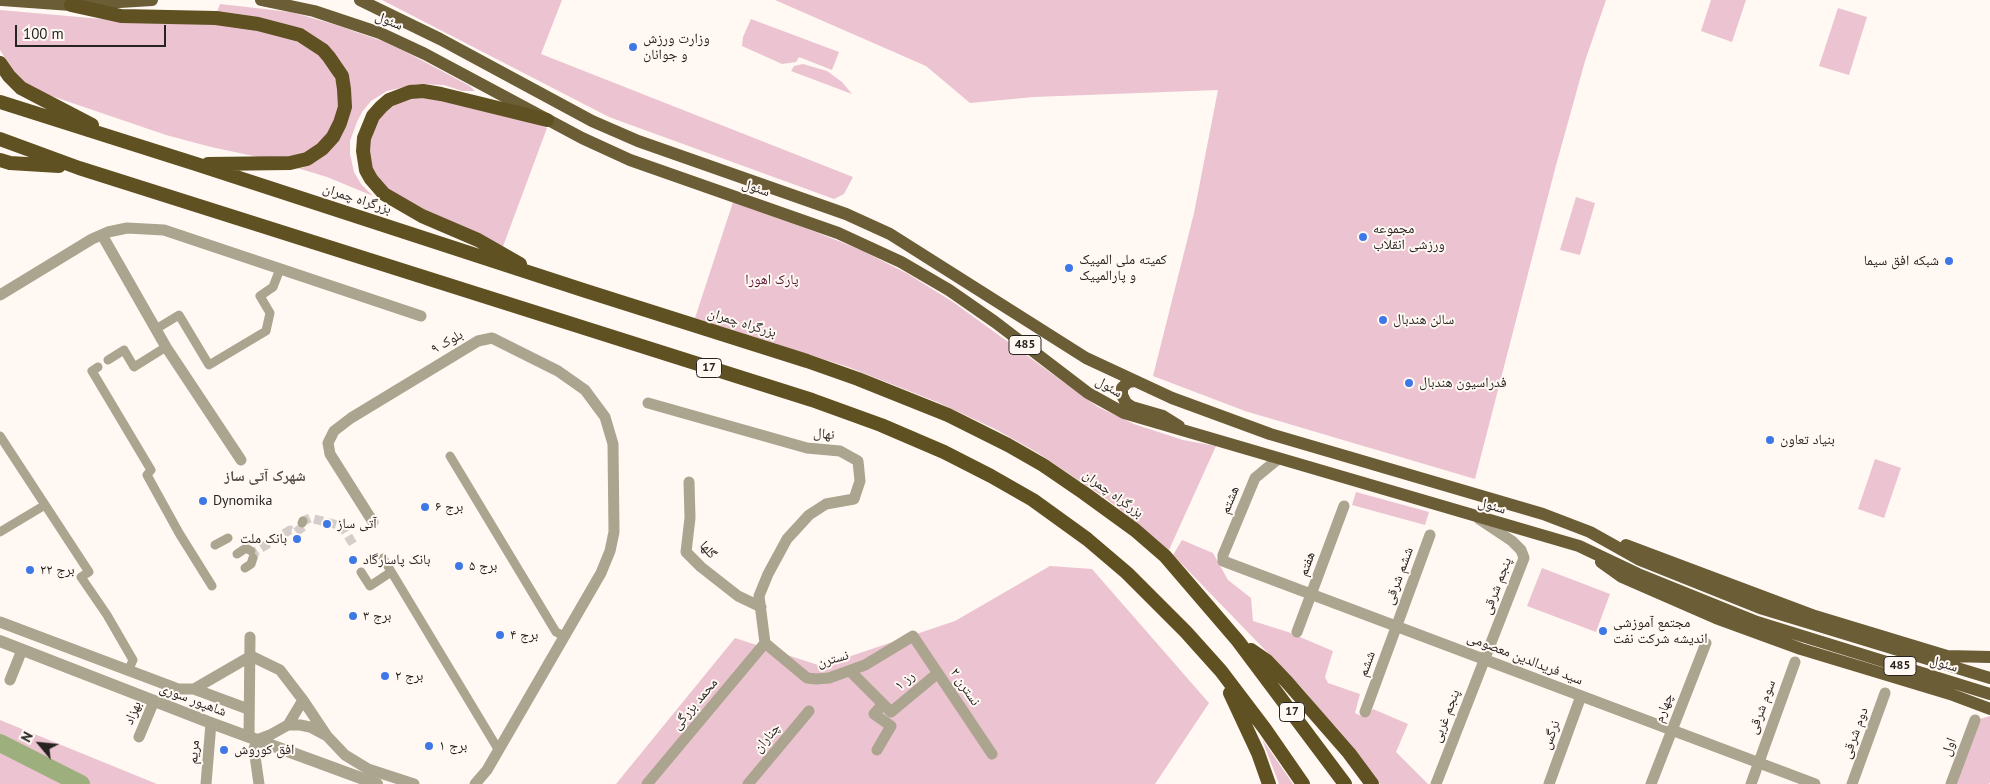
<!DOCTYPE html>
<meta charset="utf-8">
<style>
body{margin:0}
#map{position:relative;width:1990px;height:784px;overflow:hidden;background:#fff8f3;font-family:"PT Sans",sans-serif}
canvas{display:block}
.north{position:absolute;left:15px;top:719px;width:50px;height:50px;-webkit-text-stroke:4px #fff8f3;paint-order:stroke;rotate:298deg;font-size:14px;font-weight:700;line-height:20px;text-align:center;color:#272320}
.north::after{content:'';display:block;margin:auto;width:18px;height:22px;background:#272320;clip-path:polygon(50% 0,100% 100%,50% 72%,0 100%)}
.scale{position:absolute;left:15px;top:25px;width:151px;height:22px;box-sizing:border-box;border:2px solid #272320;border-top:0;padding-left:6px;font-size:15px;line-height:18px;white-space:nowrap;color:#272320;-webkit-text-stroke:4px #fff8f3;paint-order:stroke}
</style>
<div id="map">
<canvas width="1990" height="784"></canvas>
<div class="north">N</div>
<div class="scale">100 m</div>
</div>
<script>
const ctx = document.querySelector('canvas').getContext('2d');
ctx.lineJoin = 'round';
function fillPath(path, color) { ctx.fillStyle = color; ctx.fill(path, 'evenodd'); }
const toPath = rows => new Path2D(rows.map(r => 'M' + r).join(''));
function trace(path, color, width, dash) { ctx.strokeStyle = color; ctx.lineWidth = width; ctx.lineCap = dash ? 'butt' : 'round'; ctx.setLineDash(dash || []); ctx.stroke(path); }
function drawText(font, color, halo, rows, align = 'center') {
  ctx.font = font + ' "PT Sans","Noto Naskh Arabic",sans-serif'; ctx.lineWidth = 4; ctx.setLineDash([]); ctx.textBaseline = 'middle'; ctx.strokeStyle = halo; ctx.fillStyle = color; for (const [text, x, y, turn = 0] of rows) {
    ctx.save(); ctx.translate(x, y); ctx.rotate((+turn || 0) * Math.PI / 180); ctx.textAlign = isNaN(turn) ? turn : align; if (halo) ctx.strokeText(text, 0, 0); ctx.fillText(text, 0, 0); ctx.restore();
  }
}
fillPath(toPath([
 [382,0,562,0,541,54,853,177,844,194,834,199,609,117],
 [775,0,1606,0,1585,61,1555,169,1475,479,1245,411,1153,376,1194,213,1218,90,1034,97,970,103,926,66],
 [1711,0,1746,0,1732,42,1701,31],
 [220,4,291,12,333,24,385,42,406,52,470,86,475,91,462,91,444,85,417,84,387,91,371,101,362,112,357,122,350,141,350,154,354,172,361,184,373,196,327,177,294,167,302,168,312,163,339,139,340,62,252,17,217,12],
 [1838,8,1867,17,1849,75,1819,66],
 [0,10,147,23,227,24,280,35,301,43,314,50,325,60,337,83,339,98,338,113,326,138,302,156,258,157,211,147,166,135,37,91,24,83,13,71,0,50],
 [751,19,839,52,832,70,799,57,796,62,782,64,742,46,743,37],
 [803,64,827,71,842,82,852,94,791,71,794,66],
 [413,97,426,97,535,123,547,128,502,249,388,193,370,167,368,151,370,134,377,120,388,108],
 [1576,197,1595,203,1580,255,1560,250],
 [733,202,816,232,863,251,908,274,953,302,1098,407,1134,424,1183,440,1216,446,1169,550,1108,500,1038,453,995,429,937,402,848,367,695,318],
 [1875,459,1901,468,1884,518,1858,509],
 [1356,492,1429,512,1425,525,1352,505],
 [1182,540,1213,553,1228,580,1251,598,1253,621,1288,632,1333,651,1325,677,1328,683,1360,694,1355,713,1366,718,1373,709,1408,724,1396,752,1428,784,1380,784,1302,688,1173,555],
 [1050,566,1092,569,1209,703,1155,784,616,784,735,638,821,666,955,621],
 [1542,568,1610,594,1596,632,1527,606],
 [1990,716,1990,782,1989,784,1956,784,1980,719],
 [0,720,157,784,0,784],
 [1262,739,1293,784,1279,784]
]), '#ecc4d1');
trace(toPath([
 [0,743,81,784]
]), '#9daf7d', 18);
trace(toPath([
 [253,558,255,552,290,530,296,532,304,526,303,521,310,518,342,526,353,544]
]), '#d4cdc9', 9, [9, 4.5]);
trace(toPath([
 [156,329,179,315,209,365,266,331,270,313,260,296,273,287,280,269],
 [108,360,124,350,134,367,166,347],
 [98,367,92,371,151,470,147,475,179,533,212,586],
 [0,436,89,572,81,577,107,615,133,660,128,671],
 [450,456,556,632,564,636],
 [302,523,303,521],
 [0,532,45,505],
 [215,545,228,538],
 [237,554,246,548,251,551],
 [383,558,498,749],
 [245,568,251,564,253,558],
 [361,572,370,586,391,572]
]), '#aba48e', 9);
trace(toPath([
 [102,235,166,347,241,460],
 [0,295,92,239,108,232,127,228,164,230,421,316],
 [648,403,807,448,840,451,858,461,860,481,854,499,826,504,809,515,787,539,768,574,759,596,765,643],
 [1278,459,1255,478,1223,555,1223,561,1815,784],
 [689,482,690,518,686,552,701,567,738,596,761,607],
 [373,522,330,454,328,443,334,431,351,418,478,341,492,338,558,371,585,390,605,417,613,444,614,532,610,551,601,573,487,770,475,784],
 [0,622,178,689,194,689,251,656],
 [1297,632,1344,506],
 [765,643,807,678,816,679,829,678,865,665,913,636,992,754],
 [251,656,280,670,303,700,327,736,345,755,368,769,414,784],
 [850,671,891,712,938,673],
 [10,680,22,650],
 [194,689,248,709],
 [1365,712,1430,535],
 [288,725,300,725,310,727,325,735],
 [249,736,250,637],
 [139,737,154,701],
 [877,750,891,726,874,714,883,704],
 [206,784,211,723],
 [259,784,254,749,257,740,270,735,288,725,303,700],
 [647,784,765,643],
 [748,784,809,711],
 [1436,784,1524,558,1521,550,1512,541,1479,519],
 [1549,784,1581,696],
 [1651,784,1706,643],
 [1751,784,1795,662],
 [1852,784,1885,693],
 [1951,784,1975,720]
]), '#aba48e', 11);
trace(toPath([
 [0,641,211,723,377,784]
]), '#aba48e', 12);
trace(toPath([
 [2,0,71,5,152,0],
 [261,0,314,11,380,33,425,54,582,138,630,160,838,233,901,262,949,290,995,322,1088,393,1124,413,1579,546,1638,574,1757,622,1990,694],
 [360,0,440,39,592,121,638,141,846,214,890,234,1086,358,1172,398,1270,434,1543,514,1590,532,1640,560,1760,608,1990,678],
 [1135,381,1128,382,1122,388,1122,395,1126,403,1132,407,1163,416,1179,426],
 [1626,545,1815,616,1947,656,1990,657],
 [1601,562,1622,577,1716,618,1801,649,1950,694,1990,709]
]), '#6b5d35', 12);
trace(toPath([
 [71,5,121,16,216,18,258,24,300,35,323,50,329,57,342,76,344,89,345,107,340,123,333,137,322,149,307,159,290,163,208,164],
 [0,63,9,76,21,88,92,125],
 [0,102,196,164,586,291,807,361,858,379,948,415,1008,445,1043,465,1084,493,1135,530,1165,556,1238,641,1345,784],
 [0,139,79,168,812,400,881,425,944,452,991,476,1033,500,1087,539,1127,573,1186,632,1221,671,1265,729,1303,784],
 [0,160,10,163,59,166],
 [520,264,478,240,422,216,384,194,371,179,366,170,363,151,364,138,373,116,381,107,389,100,410,92,423,91,441,94,547,120],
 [1251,650,1267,661,1287,682,1349,753,1372,784],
 [1230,693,1258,753,1269,784]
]), '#605122', 14);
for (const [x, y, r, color] of [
 [633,47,5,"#3e78e7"],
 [1363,237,5,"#3e78e7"],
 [1949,261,5,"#3e78e7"],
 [1069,268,5,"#3e78e7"],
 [1383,320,5,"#3e78e7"],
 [1409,383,5,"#3e78e7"],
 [1770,440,5,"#3e78e7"],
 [203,501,5,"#3e78e7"],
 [425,507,5,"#3e78e7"],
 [327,524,5,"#3e78e7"],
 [297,539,5,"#3e78e7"],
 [353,560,5,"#3e78e7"],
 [459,566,5,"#3e78e7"],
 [30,570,5,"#3e78e7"],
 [353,616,5,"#3e78e7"],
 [1603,631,5,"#3e78e7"],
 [500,635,5,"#3e78e7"],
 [385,676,5,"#3e78e7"],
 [429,746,5,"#3e78e7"],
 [224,750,5,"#3e78e7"]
]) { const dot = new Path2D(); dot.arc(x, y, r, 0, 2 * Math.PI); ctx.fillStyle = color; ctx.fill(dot); trace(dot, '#fff8f3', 2); }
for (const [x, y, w] of [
 [1025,345,32],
 [709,368,25],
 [1900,666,32],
 [1292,712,25]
]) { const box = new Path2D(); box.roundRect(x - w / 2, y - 9.5, w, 19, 4); ctx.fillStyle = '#fff8f3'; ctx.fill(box); trace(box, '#272320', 1); }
drawText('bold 12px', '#272320', null, [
 ["485",1025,345],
 ["17",709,368],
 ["485",1900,666],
 ["17",1292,712]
]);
drawText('14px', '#272320', '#fff8f3', [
 ["سئول",389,21,23],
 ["سئول",756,188,19],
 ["بزرگراه چمران",357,199,18],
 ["بزرگراه چمران",742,323,17],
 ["بلوک ۹",447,342,-30],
 ["سئول",1109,387,31],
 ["نهال",824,434,7],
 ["بزرگراه چمران",1113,494,36],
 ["هشتم",1230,500,-68],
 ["سئول",1492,506,16],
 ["گلها",708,550,50],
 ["هفتم",1307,564,-70],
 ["ششم شرقی",1399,576,-70],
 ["پنجم شرقی",1497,586,-69],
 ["نسترن",833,659,-15],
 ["سید فریدالدین معصومی",1525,659,21],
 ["ششم",1367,664,-70],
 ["سئول",1944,664,17],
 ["رز ۱",905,681,-40],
 ["نسترن ۲",965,687,56],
 ["شاهپور سوری",193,700,21],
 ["محمد بزرگی",695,704,-50],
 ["سوم شرقی",1762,707,-70],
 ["چهارم",1664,708,-69],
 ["بهزاد",133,713,-67],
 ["پنجم غربی",1446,716,-69],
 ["دوم شرقی",1855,733,-70],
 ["نرگس",1551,735,-70],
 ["چناران",767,738,-50],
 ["اول",1949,747,-69],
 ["مریم",194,752,-85]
]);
drawText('14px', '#272320', '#fff8f3', [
 ["وزارت ورزش",643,39],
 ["و جوانان",643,55],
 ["مجموعه",1373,229],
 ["ورزشی انقلاب",1373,245],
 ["کمیته ملی المپیک",1079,260],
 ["و پارالمپیک",1079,276],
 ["شبکه افق سیما",1939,261,"right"],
 ["سالن هندبال",1393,320],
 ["فدراسیون هندبال",1419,383],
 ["بنیاد تعاون",1780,440],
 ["Dynomika",213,501],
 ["برج ۶",435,507],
 ["آتی ساز",337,524],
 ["بانک ملت",287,539,"right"],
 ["بانک پاسارگاد",363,560],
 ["برج ۵",469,566],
 ["برج ۲۲",40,570],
 ["برج ۳",363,616],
 ["مجتمع آموزشی",1613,623],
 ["اندیشه شرکت نفت",1613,639],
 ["برج ۴",510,635],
 ["برج ۲",395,676],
 ["برج ۱",439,746],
 ["افق کوروش",234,750]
], 'left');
drawText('14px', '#581533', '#fff8f3', [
 ["پارک اهورا",772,280]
]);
drawText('bold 15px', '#5a5049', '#fff8f3', [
 ["شهرک آتی ساز",265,477]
]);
</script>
